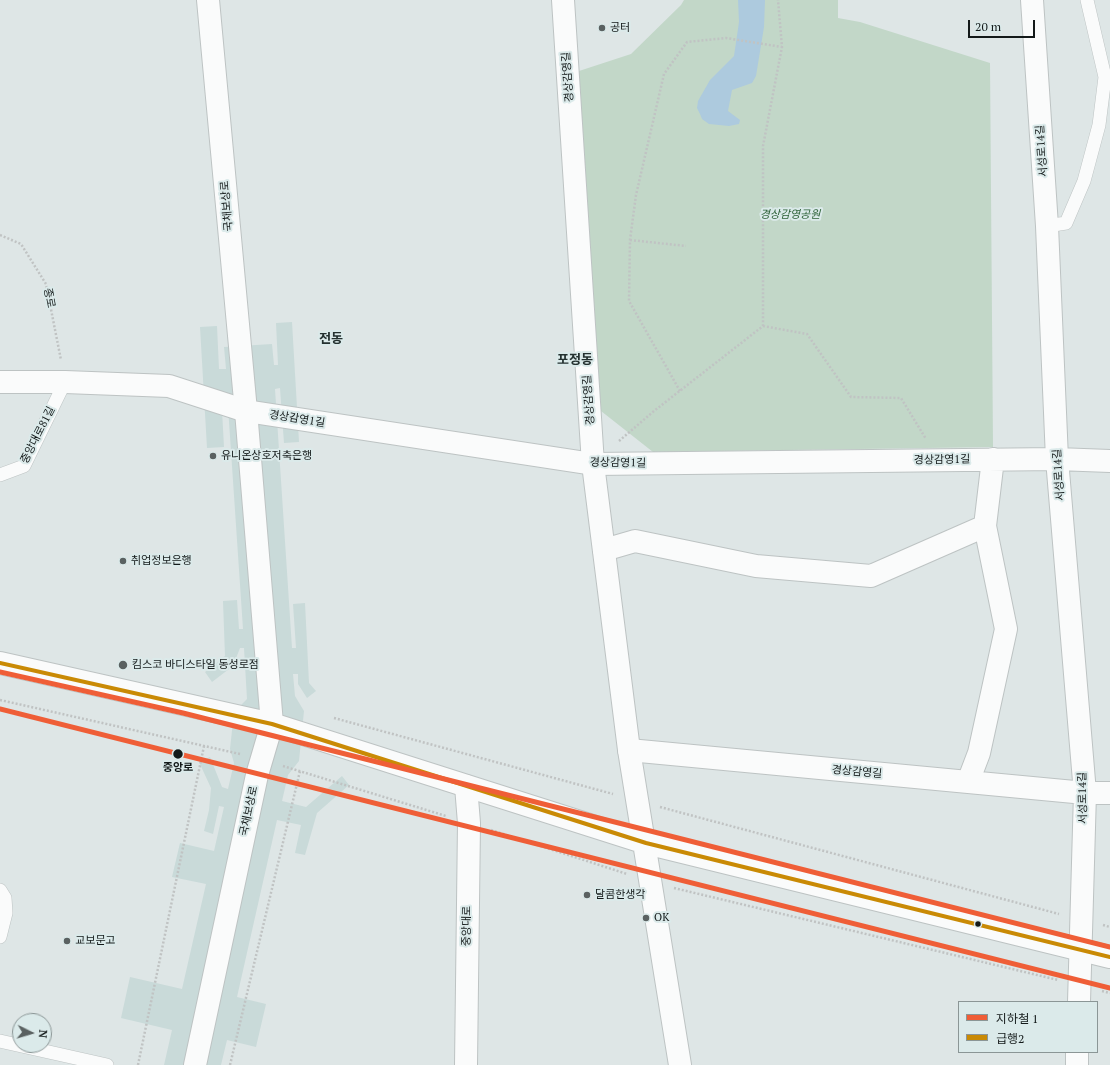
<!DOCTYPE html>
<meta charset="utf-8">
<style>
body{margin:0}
#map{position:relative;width:1110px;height:1065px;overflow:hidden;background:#dee6e6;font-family:"PT Serif","Noto Sans KR",serif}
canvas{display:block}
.legend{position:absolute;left:958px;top:1001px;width:140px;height:52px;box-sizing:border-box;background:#dbeaea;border:1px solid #8b9696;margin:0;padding:5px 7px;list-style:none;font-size:12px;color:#131919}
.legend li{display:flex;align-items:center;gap:8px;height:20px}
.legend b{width:20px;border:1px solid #8b9696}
.north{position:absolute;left:12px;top:1013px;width:40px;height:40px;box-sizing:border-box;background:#dbeaea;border:1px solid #8b9696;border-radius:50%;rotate:95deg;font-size:11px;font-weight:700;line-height:16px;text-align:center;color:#131919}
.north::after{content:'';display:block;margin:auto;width:14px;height:18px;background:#5a6161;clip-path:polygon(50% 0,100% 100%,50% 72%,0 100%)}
.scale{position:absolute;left:968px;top:20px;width:67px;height:18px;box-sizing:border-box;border:2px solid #131919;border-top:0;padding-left:5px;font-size:12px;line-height:14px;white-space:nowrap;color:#131919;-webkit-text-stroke:3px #dbeaea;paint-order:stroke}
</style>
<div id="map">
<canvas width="1110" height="1065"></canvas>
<ul class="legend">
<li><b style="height:5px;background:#ef5e37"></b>지하철 1</li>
<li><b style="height:5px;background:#c98a05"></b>급행2</li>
</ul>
<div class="north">N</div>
<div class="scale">20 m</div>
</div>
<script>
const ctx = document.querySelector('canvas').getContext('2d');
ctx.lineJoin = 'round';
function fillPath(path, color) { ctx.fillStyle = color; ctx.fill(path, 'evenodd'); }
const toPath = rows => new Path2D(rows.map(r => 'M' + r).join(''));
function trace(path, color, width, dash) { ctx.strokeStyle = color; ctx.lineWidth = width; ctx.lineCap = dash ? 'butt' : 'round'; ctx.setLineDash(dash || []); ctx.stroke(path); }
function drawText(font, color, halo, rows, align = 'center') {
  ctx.font = font + ' "PT Serif","Noto Sans KR",serif'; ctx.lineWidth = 4; ctx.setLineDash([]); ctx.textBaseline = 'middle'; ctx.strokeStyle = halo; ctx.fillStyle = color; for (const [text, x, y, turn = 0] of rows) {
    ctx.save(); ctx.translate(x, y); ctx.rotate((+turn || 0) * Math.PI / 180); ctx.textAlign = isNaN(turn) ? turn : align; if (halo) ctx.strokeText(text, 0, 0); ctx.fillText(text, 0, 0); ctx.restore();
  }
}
fillPath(toPath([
 [292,322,299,442,284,443,280,388,275,389,292,648,296,648,293,604,305,603,309,683,316,691,307,698,298,684,298,674,293,674,295,696,304,711,299,761,288,775,282,801,306,807,342,776,349,785,317,813,305,855,295,853,301,825,277,820,237,997,266,1004,256,1047,227,1040,221,1065,164,1065,172,1030,121,1018,130,977,182,989,206,884,172,877,180,843,214,851,224,807,219,806,213,834,204,831,209,810,211,788,199,762,210,757,222,787,228,789,234,763,230,749,234,712,247,699,244,648,240,648,233,666,212,682,205,672,225,656,223,601,237,600,239,629,243,629,227,392,221,392,224,447,207,448,200,327,217,326,219,369,226,369,224,347,272,344,274,365,278,365,276,323]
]), '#c9dad9');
fillPath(toPath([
 [684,0,838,0,838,18,860,22,990,63,993,447,653,452,601,411,579,71,631,54,681,5]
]), '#c2d7c8');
fillPath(toPath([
 [738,0,765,0,764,27,756,76,752,83,732,90,728,111,740,120,739,124,729,126,709,124,702,119,700,114,697,108,698,101,710,80,734,56,739,22]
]), '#adcade');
const lane = toPath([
 [1047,226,1066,223,1084,181,1099,125,1105,77,1087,0],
 [0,475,24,466,65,382],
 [0,890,5,898,6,913,0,937],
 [0,1041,107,1065]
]);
const street = toPath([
 [1032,0,1047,226,1057,459,1085,793,1079,1002],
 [0,382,65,382,169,386,246,411,593,464,1057,459,1110,461],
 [604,550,635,541,756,566,871,576,985,526],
 [629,750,1085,793,1110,793],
 [968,782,979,753,1006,629,985,526,993,459],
 [466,1065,469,823,466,786],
 [1077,1065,1077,1052]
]);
const secondary = toPath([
 [563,0,593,464,629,750,680,1065],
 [0,663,272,724,646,843,1110,957],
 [195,1065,257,775,272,724,246,411,208,0]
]);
trace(lane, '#bdc3c3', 14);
trace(street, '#bdc3c3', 24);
trace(secondary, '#bdc3c3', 24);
trace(toPath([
 [0,235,21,244,46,284,61,360],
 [630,240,686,246],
 [763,326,807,334,851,397,901,398,926,439],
 [680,391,629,301,630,240,636,195,664,74,687,42,726,38,782,47],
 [619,441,654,411,763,326,763,146,782,47,778,0],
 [0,700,240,754],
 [334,718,613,794],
 [283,766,446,816],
 [660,807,1059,914],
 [491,830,627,874],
 [674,888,1058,980],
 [1103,925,1110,927],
 [1102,991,1110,993],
 [138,1065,204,746],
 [230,1065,300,771]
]), '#c0c3c3', 2.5, [2, 2]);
trace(lane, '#fafbfb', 13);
trace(street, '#fafbfb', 22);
trace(secondary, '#fafbfb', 22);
trace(toPath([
 [0,663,272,724,646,843,1110,957]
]), '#c98a05', 4);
trace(toPath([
 [0,672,183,713,1110,947],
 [0,709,1110,988]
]), '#ef5e37', 5);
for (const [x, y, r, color] of [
 [602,28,4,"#5a6161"],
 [213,456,4,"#5a6161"],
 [123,561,4,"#5a6161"],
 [123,665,5,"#5a6161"],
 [178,754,5.5,"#131919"],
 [587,895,4,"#5a6161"],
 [646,918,4,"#5a6161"],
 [978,924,3.5,"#131919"],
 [67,941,4,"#5a6161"]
]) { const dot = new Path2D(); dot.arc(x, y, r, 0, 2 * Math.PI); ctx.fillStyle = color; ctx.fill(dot); trace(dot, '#dbeaea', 1.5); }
drawText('11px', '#131919', '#dbeaea', [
 ["공터",610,28],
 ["유니온상호저축은행",221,456],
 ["취업정보은행",131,561],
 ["킴스코 바디스타일 동성로점",132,665],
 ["달콤한생각",595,895],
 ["OK",654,918],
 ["교보문고",75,941]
], 'left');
drawText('11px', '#131919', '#dbeaea', [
 ["경상감영길",568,77,-94],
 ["서성로14길",1042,151,-94],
 ["국채보상로",227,206,-95],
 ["종로",49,298,79],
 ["경상감영길",589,400,-94],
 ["경상감영1길",297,419,9],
 ["중앙대로81길",38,435,-63],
 ["경상감영1길",942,460,-1],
 ["경상감영1길",618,463,1],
 ["서성로14길",1059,475,-94],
 ["경상감영길",857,772,5],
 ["서성로14길",1083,798,-91],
 ["국채보상로",249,811,-78],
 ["중앙대로",467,926,-89]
]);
drawText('italic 11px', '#2c6137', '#dbeaea', [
 ["경상감영공원",790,215]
]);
drawText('bold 11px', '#131919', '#dbeaea', [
 ["중앙로",178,768]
]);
drawText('bold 13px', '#243130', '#dbeaea', [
 ["전동",331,339],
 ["포정동",575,360]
]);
</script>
